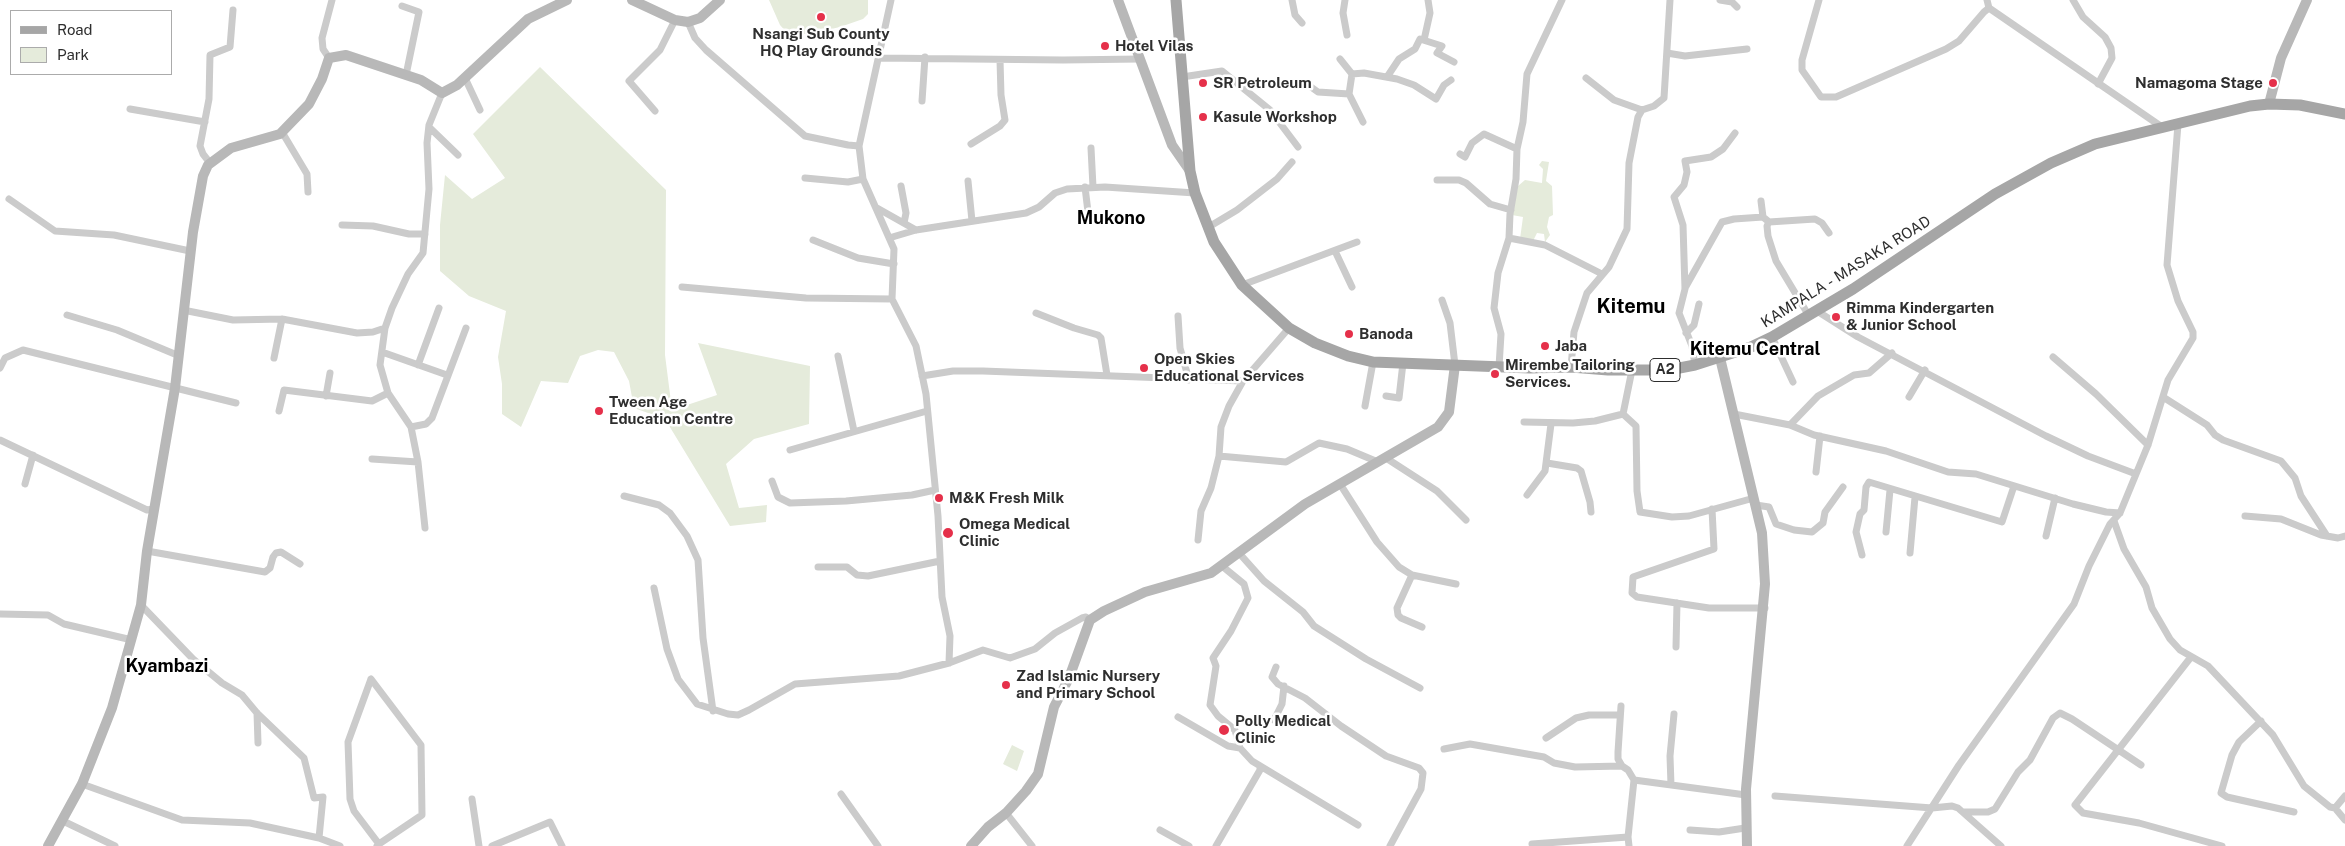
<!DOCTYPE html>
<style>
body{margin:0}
#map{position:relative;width:2345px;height:846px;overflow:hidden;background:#fff;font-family:"Public Sans",sans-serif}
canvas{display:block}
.legend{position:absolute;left:10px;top:10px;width:162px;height:65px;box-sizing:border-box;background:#fff;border:1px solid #ababab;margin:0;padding:6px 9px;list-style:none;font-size:15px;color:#2e2e2e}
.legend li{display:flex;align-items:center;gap:10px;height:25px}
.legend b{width:25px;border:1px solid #ababab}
</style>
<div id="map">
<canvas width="2345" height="846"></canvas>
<ul class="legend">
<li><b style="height:6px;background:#a6a6a6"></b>Road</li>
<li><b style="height:14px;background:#e5ebdb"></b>Park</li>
</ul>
</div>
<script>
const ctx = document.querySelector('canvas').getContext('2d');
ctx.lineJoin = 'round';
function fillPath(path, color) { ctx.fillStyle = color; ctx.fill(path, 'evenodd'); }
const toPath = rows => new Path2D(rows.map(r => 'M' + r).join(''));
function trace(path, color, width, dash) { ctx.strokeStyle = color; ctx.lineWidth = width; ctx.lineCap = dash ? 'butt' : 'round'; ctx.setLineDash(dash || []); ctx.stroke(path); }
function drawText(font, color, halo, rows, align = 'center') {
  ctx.font = font + ' "Public Sans",sans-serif'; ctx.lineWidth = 5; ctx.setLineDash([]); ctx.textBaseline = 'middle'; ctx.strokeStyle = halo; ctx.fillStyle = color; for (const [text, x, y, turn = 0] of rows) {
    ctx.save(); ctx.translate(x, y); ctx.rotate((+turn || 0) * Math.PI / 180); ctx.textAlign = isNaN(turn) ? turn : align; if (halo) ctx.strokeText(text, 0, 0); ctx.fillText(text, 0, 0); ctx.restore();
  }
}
fillPath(toPath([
 [769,0,868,0,868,14,863,19,840,27,809,34,788,34,780,25],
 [540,67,666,190,665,355,672,410,717,395,698,343,810,366,809,424,754,439,726,464,739,508,767,505,766,522,730,526,665,419,634,408,629,381,614,352,598,350,580,356,568,383,541,381,521,427,502,414,502,384,498,357,506,311,469,296,440,271,440,225,445,175,472,199,505,178,473,134],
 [1542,161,1549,162,1546,181,1552,186,1553,215,1549,217,1547,227,1550,235,1545,242,1544,234,1537,233,1533,241,1520,239,1523,217,1512,215,1518,186,1525,180,1542,183,1543,169,1539,165],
 [1012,745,1024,751,1017,771,1003,764]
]), '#e5ebdb');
trace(toPath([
 [1292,0,1295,15,1302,23],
 [1345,0,1343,13,1347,35],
 [1562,0,1527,74,1523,122,1517,149,1516,179,1510,214,1509,238,1545,245,1602,274],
 [1720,0,1732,2,1737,7],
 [1819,0,1802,60,1802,70,1821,97,1836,97,1946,49,1959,41,1984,12,1989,8,2162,127],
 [1987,0,1989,8],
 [2073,0,2083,17,2105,37,2111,48,2112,58,2098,84],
 [402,6,419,12,406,75],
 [688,22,695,38,706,50,805,136,848,145,859,146,863,179,894,249,892,299,916,346,926,394,938,516,942,597,950,636,949,663],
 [1424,40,1430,13,1428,0],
 [1667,53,1685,56,1747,49],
 [329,58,323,49,322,38,332,0],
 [879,58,1063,60,1140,59],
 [1340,59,1352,74,1349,94,1363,122],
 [1352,74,1364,73,1397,79,1414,85,1436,99,1444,85,1451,80],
 [1182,77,1222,71,1270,110,1298,147],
 [1387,77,1399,59,1415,49,1420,39,1442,46,1437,53,1454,62],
 [465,78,480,110],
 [1586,78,1614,100,1642,110],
 [1311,87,1318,92,1349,94],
 [922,101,925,57],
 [130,109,205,122],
 [655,111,629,81,660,50,675,20],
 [429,127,458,155],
 [282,132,307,174,308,192],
 [971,144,1000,126,1005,120,1001,95,1000,60],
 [859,146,891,0],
 [1091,148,1093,187],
 [1460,154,1465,157,1472,143,1484,134,1517,149],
 [210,163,203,154,200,146,209,99,210,55,230,47,233,10],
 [805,178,848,182,863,179],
 [1437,180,1459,180,1466,183,1490,204,1511,210],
 [968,181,972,221],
 [901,186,906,213,904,223],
 [1085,187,1088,212],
 [9,199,55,231,114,235,190,251],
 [1761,201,1763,217],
 [877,208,916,230],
 [342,225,373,226,409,234,425,234],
 [1207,228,1237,210,1277,179,1292,162],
 [889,238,916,230,1026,213,1039,207,1055,193,1067,189,1105,187,1195,193],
 [813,240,858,258,894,264],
 [1335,251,1352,287],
 [1242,285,1357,242],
 [682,287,806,298,892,299],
 [1685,288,1722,222,1734,219,1763,217,1769,222],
 [1442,300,1450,323,1455,365],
 [183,310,233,320,282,319,357,333,373,332,385,328],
 [1817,311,1858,337,2046,436,2088,456,2136,474],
 [1036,313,1074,328,1098,335,1101,338,1107,375],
 [67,315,117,330,177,355],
 [1178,316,1180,348,1189,380],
 [1809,316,1776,261,1768,236,1767,226,1769,222,1815,219,1822,223,1829,233],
 [1686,333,1694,325,1699,304],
 [1772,337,1793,382],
 [382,352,447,375],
 [838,356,854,431],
 [2053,357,2096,394,2148,445],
 [274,358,282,319],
 [418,365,439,308],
 [1695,365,1692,346,1679,313,1685,289,1683,225,1674,197,1684,185,1687,172,1685,161,1711,157,1723,149,1735,133],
 [1499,367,1501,334,1494,308,1498,273,1509,238],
 [1571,367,1574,332,1587,293,1609,267,1627,229,1629,163,1638,117,1642,110,1654,106,1664,98,1670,0],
 [0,368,5,358,23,350,236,403],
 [1632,370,1623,414,1636,426,1637,491,1640,512,1672,517,1689,516,1754,498],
 [922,376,953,371,983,371,1243,381,1289,328],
 [326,396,330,373],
 [1386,396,1399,398,1403,363],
 [1909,397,1925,370],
 [2163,397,2207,425,2215,435,2223,440,2281,461,2295,478,2301,496,2327,536],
 [1365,406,1373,362],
 [279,411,284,390,372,401,388,393],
 [1734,414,1790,425,1814,435,1886,451,1948,472,1976,474,2073,504,2106,512,2120,513],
 [1524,422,1573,423,1595,421,1623,414],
 [1790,425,1818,396,1854,375,1869,373,1892,353],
 [411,427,426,424,432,418,466,328],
 [0,440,147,510,153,509],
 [790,450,927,411],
 [1219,456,1286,462,1319,443,1347,449,1378,462],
 [1386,458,1437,491,1466,520],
 [372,459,418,462],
 [1547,463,1577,468,1581,471,1590,502,1591,512],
 [1816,472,1820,436],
 [772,481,778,497,790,503,846,501,912,495,935,490],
 [25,484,33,455],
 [1340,484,1377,542,1399,567,1412,575,1456,584],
 [1527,495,1545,471,1551,424],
 [624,496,659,505,670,513,687,536,698,560,703,638,713,711],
 [1756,505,1769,507,1776,524,1794,530,1812,532,1823,523,1825,512,1843,487],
 [1712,509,1714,549,1633,577,1632,593,1637,597,1709,608,1765,608],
 [2245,516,2281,519,2321,535,2338,538,2345,536],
 [2114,521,2124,549,2146,587,2152,608,2170,639,2180,650,2208,666,2273,735,2304,786,2330,807,2335,808,2345,820],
 [425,528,418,462,411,427,388,393,380,365,385,328,392,308,408,274,423,253,429,189,427,143,429,125,442,93],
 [1886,532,1890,490],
 [2046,536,2055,498],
 [1198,540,1201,511,1211,488,1219,456,1221,427,1229,406,1243,381],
 [147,551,265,572,270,568,273,557,276,553,281,552,300,564],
 [1239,553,1264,581,1303,612,1314,626,1366,659,1420,688],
 [1910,553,1915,497],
 [1862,555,1856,532,1860,514,1864,510,1866,487,1869,482,2002,522,2014,486],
 [1222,566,1244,584,1248,598,1231,631,1213,658,1216,666,1210,705,1218,716,1235,730,1240,748,1252,761,1358,825],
 [818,567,847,567,857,575,868,576,940,561],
 [1412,575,1397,608,1398,615,1401,618,1422,627],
 [654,588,667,649,678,679,697,704,728,714,738,715,749,710,795,684,899,676,949,663,983,650,1010,658,1035,649,1055,633,1082,618,1086,617,1090,620],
 [141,605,193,659,222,683,242,695,257,713,304,758,314,798,323,797,319,838],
 [0,614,48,615,64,624,132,640],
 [1676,647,1677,603],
 [2191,657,2075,805,2083,813,2139,823,2222,846],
 [1276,667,1272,677,1278,684,1305,698,1341,726,1386,756,1419,768,1423,773,1421,789,1390,846],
 [371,679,421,745,422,815,379,844],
 [371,679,348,742,350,799,354,811,379,844,377,846],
 [1621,706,1618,752,1618,759,1622,766],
 [257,713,258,743],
 [1178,717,1228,746,1240,748],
 [1274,720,1282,704,1284,686],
 [2261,721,2239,742,2232,755,2221,793,2227,797,2294,812],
 [1546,738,1576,718,1589,715,1620,715],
 [1444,749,1470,744,1544,757,1554,763,1575,767,1622,766,1628,770,1634,780,1746,795],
 [82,784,182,820,250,823,319,838,340,846],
 [1671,785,1670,756,1674,714],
 [841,794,878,846],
 [1775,796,1932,808,1952,806,1958,808,2001,846],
 [472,799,479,846],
 [2335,808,2345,796],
 [1963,812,1988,812,1995,809,2018,772,2030,760,2053,718,2060,713,2072,719,2141,765],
 [1006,813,1032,846],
 [63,821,115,846],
 [1160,830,1189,846],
 [1690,830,1719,832,1745,828],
 [1532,844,1628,837],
 [492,846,550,822,562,846],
 [1216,846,1260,770,1260,766],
 [1629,846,1628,837,1634,780],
 [1907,846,1959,765,2074,604,2089,566,2110,524,2120,513,2148,445,2168,380,2193,338,2193,332,2178,301,2167,265,2178,124]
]), '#cbcbcb', 7);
trace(toPath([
 [632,0,675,20,688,22,700,18,720,0],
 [1118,0,1172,145,1190,171],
 [2269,104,2281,58,2307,0],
 [1720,358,1762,533,1765,584,1746,789,1747,846],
 [48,846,82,784,112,708,141,605,147,551,175,388,193,232,203,176,208,165,231,148,280,134,309,104,322,79,329,58,346,55,421,80,442,93,457,85,528,19,567,0],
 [971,846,988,827,1006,813,1026,791,1038,774,1054,707,1069,678,1090,620,1104,611,1145,592,1211,573,1305,504,1438,427,1449,412,1455,365]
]), '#b8b8b8', 10);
trace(toPath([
 [1176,0,1190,171,1195,193,1214,242,1242,285,1289,328,1315,343,1348,356,1373,362,1530,368,1571,367,1608,370,1669,370,1695,365,1751,347,1772,337,1853,289,1995,194,2051,163,2095,144,2250,106,2269,104,2300,105,2345,114]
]), '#a6a6a6', 11);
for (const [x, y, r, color] of [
 [821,17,5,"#e5304a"],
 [1105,46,5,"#e5304a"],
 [1203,83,5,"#e5304a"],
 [2273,83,5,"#e5304a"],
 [1203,117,5,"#e5304a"],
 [1836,317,5,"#e5304a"],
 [1349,334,5,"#e5304a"],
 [1545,346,5,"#e5304a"],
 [1144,368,5,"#e5304a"],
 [1495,374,5,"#e5304a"],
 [599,411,5,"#e5304a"],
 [939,498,5,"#e5304a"],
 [948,533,6,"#e5304a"],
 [1006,685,5,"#e5304a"],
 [1224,730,6,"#e5304a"]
]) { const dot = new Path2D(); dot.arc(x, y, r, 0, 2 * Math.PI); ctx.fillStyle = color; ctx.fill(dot); trace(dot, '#fff', 2); }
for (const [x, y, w] of [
 [1665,370,30]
]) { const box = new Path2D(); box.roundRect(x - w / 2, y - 11.5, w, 23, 4); ctx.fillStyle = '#fff'; ctx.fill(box); trace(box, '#2e2e2e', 1); }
drawText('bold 14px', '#2e2e2e', null, [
 ["A2",1665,370]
]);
drawText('bold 15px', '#2e2e2e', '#fff', [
 ["Nsangi Sub County",821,34,"center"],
 ["HQ Play Grounds",821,51,"center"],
 ["Hotel Vilas",1115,46],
 ["SR Petroleum",1213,83],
 ["Namagoma Stage",2263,83,"right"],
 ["Kasule Workshop",1213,117],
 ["Rimma Kindergarten",1846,308],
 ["& Junior School",1846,325],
 ["Banoda",1359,334],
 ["Jaba",1555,346],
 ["Open Skies",1154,359],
 ["Educational Services",1154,376],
 ["Mirembe Tailoring",1505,365],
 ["Services.",1505,382],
 ["Tween Age",609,402],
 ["Education Centre",609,419],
 ["M&K Fresh Milk",949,498],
 ["Omega Medical",959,524],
 ["Clinic",959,541],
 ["Zad Islamic Nursery",1016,676],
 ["and Primary School",1016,693],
 ["Polly Medical",1235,721],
 ["Clinic",1235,738]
], 'left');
drawText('15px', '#2e2e2e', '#fff', [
 ["KAMPALA - MASAKA ROAD",1846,272,-32]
]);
drawText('bold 18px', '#000', '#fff', [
 ["Mukono",1111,218],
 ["Kitemu Central",1755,349],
 ["Kyambazi",167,666]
]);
drawText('bold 20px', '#000', '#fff', [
 ["Kitemu",1631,307]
]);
</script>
